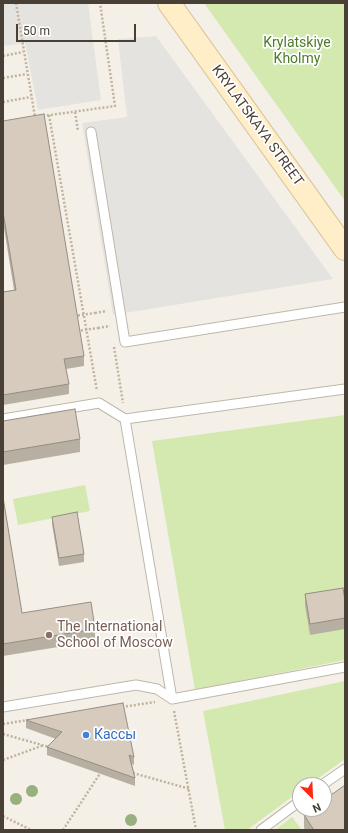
<!DOCTYPE html>
<meta charset="utf-8">
<style>
body{margin:0}
#map{position:relative;width:348px;height:833px;overflow:hidden;background:#f4f0e8;font-family:Roboto,sans-serif}
canvas{display:block}
.frame{position:absolute;inset:0;border:4px solid #484036;pointer-events:none}
.north{position:absolute;left:292px;top:777px;width:40px;height:40px;box-sizing:border-box;background:#fff;border:1px solid #b6b3af;border-radius:50%;rotate:156deg;font-size:11px;font-weight:700;line-height:16px;text-align:center;color:#484036}
.north::after{content:'';display:block;margin:auto;width:14px;height:18px;background:#fe2915;clip-path:polygon(50% 0,100% 100%,50% 72%,0 100%)}
.scale{position:absolute;left:16px;top:24px;width:120px;height:18px;box-sizing:border-box;border:2px solid #484036;border-top:0;padding-left:5px;font-size:12px;line-height:14px;white-space:nowrap;color:#484036;-webkit-text-stroke:3px #fff;paint-order:stroke}
</style>
<div id="map">
<canvas width="348" height="833"></canvas>
<div class="frame"></div>
<div class="north">N</div>
<div class="scale">50 m</div>
</div>
<script>
const ctx = document.querySelector('canvas').getContext('2d');
ctx.lineJoin = 'round';
function fillPath(path, color) { ctx.fillStyle = color; ctx.fill(path, 'evenodd'); }
const toPath = rows => new Path2D(rows.map(r => 'M' + r).join(''));
function trace(path, color, width, dash) { ctx.strokeStyle = color; ctx.lineWidth = width; ctx.lineCap = dash ? 'butt' : 'round'; ctx.setLineDash(dash || []); ctx.stroke(path); }
function drawText(font, color, halo, rows, align = 'center') {
  ctx.font = font + ' Roboto,sans-serif'; ctx.lineWidth = 3.5; ctx.setLineDash([]); ctx.textBaseline = 'middle'; ctx.strokeStyle = halo; ctx.fillStyle = color; for (const [text, x, y, turn = 0] of rows) {
    ctx.save(); ctx.translate(x, y); ctx.rotate((+turn || 0) * Math.PI / 180); ctx.textAlign = isNaN(turn) ? turn : align; if (halo) ctx.strokeText(text, 0, 0); ctx.fillText(text, 0, 0); ctx.restore();
  }
}
fillPath(toPath([
 [204,3,345,3,345,201],
 [345,415,345,660,195,690,152,441],
 [85,485,90,511,18,525,13,499],
 [345,681,345,759,309,785,300,785,300,791,247,830,225,830,203,711],
 [292,817,302,830,275,830]
]), '#d3e9b0');
fillPath(toPath([
 [3,3,88,3,101,100,38,110,25,43,3,46],
 [156,36,333,279,113,315,82,123,127,117,118,39]
]), '#e5e3e0');
const lane = toPath([
 [91,132,125,342,345,307],
 [3,419,99,403,125,419,345,389],
 [125,419,172,699],
 [3,707,136,685,157,689,172,699,345,667],
 [322,785,345,769],
 [261,830,300,801]
]);
const secondary = toPath([
 [169,3,345,249]
]);
trace(lane, '#c0b7aa', 11);
trace(secondary, '#d5c197', 24);
trace(toPath([
 [16,3,35,117],
 [3,56,23,52],
 [3,78,27,74],
 [3,102,31,97],
 [75,112,78,131],
 [49,115,97,391],
 [43,116,115,106,100,3],
 [95,313,107,311],
 [98,328,110,326],
 [114,347,123,403],
 [122,707,155,702],
 [174,711,196,830],
 [3,724,28,720],
 [3,734,49,747],
 [3,760,44,745],
 [133,773,190,789],
 [3,816,31,830],
 [63,830,101,772]
]), '#c2b29b', 2.5, [2, 2]);
trace(lane, '#fff', 9);
trace(secondary, '#ffeec7', 22);
trace(toPath([
 [74,316,95,313],
 [77,331,98,328]
]), '#c2b29b', 2.5, [2, 2]);
ctx.fillStyle = '#98b07e';
for (const [x, y] of [
 [32,791],
 [16,799],
 [131,820]
]) { ctx.beginPath(); ctx.arc(x, y, 6, 0, 2 * Math.PI); ctx.fill(); }
fillPath(toPath([
 [3,121,84,356,84,366,66,369,69,384,69,394,3,405,3,292,14,290,3,222],
 [3,421,80,439,80,452,3,465],
 [3,497,22,613,95,629,95,641,3,656],
 [52,517,84,554,84,562,59,566,52,524],
 [305,594,345,601,345,629,310,635,305,605],
 [26,720,134,757,134,765,132,764,135,778,135,786,47,755,47,747,56,739,26,728],
 [304,815,345,830,305,830,304,828]
]), '#b8afa3');
const building = toPath([
 [44,114,84,356,64,359,69,384,3,395,3,292,16,290,3,212,3,121,44,114],
 [75,409,80,439,3,452,3,421,75,409],
 [3,497,22,613,91,602,95,629,3,644,3,497],
 [77,512,84,554,59,558,52,517,77,512],
 [343,588,345,601,345,618,310,624,305,594,343,588],
 [123,703,134,757,129,755,135,778,47,747,62,732,26,720,123,703],
 [345,785,345,830,314,830,304,815,311,809,324,809,324,800,345,785]
]);
fillPath(building, '#d6cbbd');
trace(building, '#968e84', 1);
for (const [x, y, r, color] of [
 [49,635,4,"#8d6e63"],
 [86,735,4,"#3f7fe0"]
]) { const dot = new Path2D(); dot.arc(x, y, r, 0, 2 * Math.PI); ctx.fillStyle = color; ctx.fill(dot); trace(dot, '#fff', 1.5); }
drawText('14px', '#4d7b28', '#fff', [
 ["Krylatskiye",297,43],
 ["Kholmy",297,59]
]);
drawText('14px', '#484036', '#fff', [
 ["KRYLATSKAYA STREET",257,126,54]
]);
drawText('14px', '#785e54', '#fff', [
 ["The International",57,627],
 ["School of Moscow",57,643]
], 'left');
drawText('14px', '#366cbe', '#fff', [
 ["Кассы",94,735]
], 'left');
</script>
